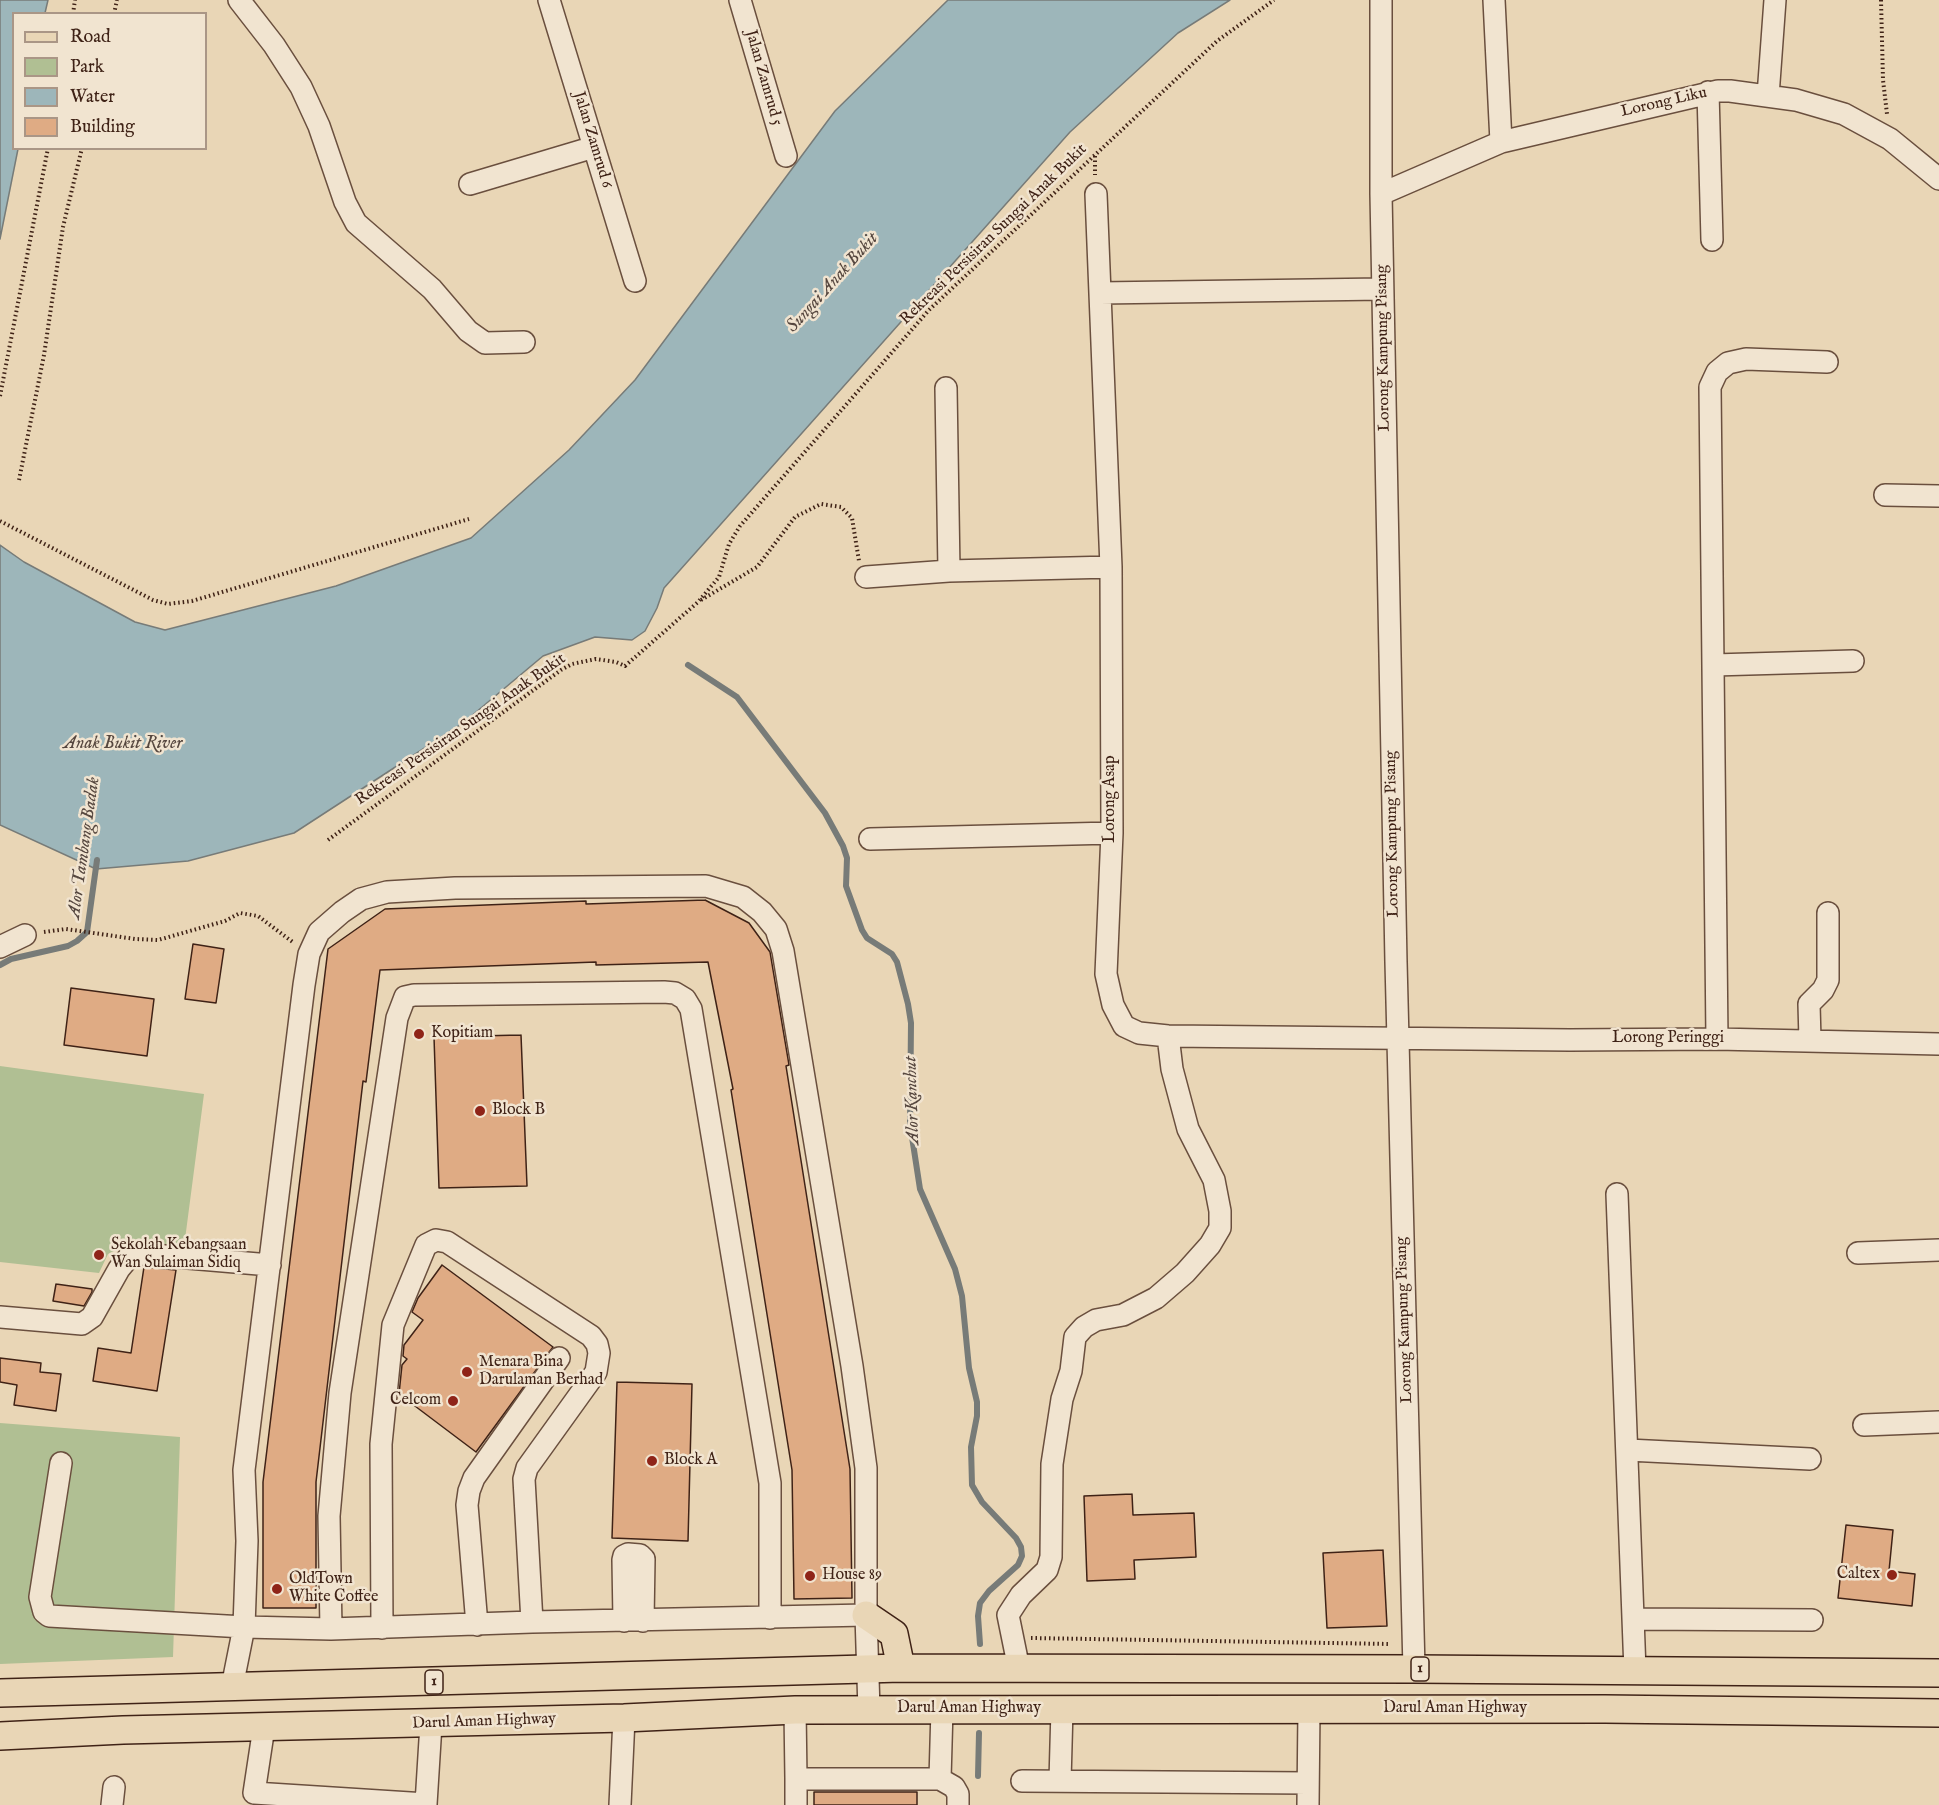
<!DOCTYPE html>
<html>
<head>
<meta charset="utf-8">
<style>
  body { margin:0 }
  #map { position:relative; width:1939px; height:1805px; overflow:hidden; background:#e9d6b6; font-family:"IM FELL English",serif }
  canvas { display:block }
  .legend { position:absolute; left:12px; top:12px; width:195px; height:138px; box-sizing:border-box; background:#f1e4d0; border:2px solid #aa9686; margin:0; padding:8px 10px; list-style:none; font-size:18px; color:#3f2216 }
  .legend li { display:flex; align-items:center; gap:12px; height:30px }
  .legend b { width:30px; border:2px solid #aa9686 }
</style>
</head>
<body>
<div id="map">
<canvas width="1939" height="1805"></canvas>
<ul class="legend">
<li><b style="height:8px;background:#e9d6b6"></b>Road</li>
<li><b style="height:16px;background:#b0bf93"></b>Park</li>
<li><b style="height:16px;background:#9db6ba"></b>Water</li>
<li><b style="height:16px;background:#dfab84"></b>Building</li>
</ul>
</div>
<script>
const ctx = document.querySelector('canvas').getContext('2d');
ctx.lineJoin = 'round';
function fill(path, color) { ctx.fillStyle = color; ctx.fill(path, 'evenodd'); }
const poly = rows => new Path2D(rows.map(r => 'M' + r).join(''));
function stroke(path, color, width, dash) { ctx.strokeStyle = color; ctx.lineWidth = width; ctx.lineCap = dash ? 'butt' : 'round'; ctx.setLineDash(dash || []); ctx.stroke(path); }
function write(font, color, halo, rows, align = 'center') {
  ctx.font = font + ' "IM FELL English",serif'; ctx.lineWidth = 5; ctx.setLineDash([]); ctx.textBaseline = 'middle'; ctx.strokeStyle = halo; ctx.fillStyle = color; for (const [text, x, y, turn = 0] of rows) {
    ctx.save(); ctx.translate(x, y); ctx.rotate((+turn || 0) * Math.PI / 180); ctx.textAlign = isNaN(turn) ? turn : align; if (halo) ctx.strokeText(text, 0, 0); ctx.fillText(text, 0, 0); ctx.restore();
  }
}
fill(poly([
  [0,1066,204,1094,184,1247,127,1245,108,1254,99,1273,0,1262],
  [0,1423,180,1437,173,1657,0,1664]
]), '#b0bf93');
const water = poly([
  [0,0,48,0,45,13,14,14,14,148,18,149,0,239,0,0],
  [948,0,1230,0,1178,33,1070,132,664,588,657,608,645,631,632,640,595,637,543,656,463,723,294,833,188,861,96,869,0,825,0,545,24,562,135,622,165,630,336,586,471,538,569,450,635,380,835,111,948,0]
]);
fill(water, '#9db6ba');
stroke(water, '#777b78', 1.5);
stroke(poly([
  [688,665,737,697,825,813,843,846,847,858,846,886,862,930,867,938,892,954,897,962,908,1004,911,1023,910,1124,920,1189,955,1269,962,1296,969,1368,977,1402,977,1416,971,1447,972,1485,982,1502,1016,1538,1021,1547,1022,1556,1018,1565,989,1591,980,1603,978,1616,980,1644],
  [0,965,11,959,68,946,77,941,87,932,97,860],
  [978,1776,979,1733]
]), '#777b78', 6);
const building = poly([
  [705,900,749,923,770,952,789,1065,786,1066,850,1469,852,1598,794,1599,792,1470,731,1090,733,1089,708,962,596,965,596,962,380,970,366,1082,363,1081,316,1482,316,1608,263,1608,263,1482,328,949,385,909,586,901,586,904,705,900],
  [193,944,224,949,216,1003,185,999,193,944],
  [71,988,154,999,147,1056,64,1045,71,988],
  [521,1035,527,1186,439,1188,434,1037,521,1035],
  [442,1265,553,1347,476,1452,399,1394,402,1365,407,1359,403,1356,404,1345,423,1320,412,1312,418,1298,442,1265],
  [144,1267,176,1270,157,1391,93,1381,98,1348,131,1353,144,1267],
  [56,1284,92,1289,92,1292,84,1306,53,1301,56,1284],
  [0,1358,41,1363,40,1372,61,1374,56,1411,14,1405,17,1385,0,1382,0,1358],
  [617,1382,692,1384,688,1541,612,1538,617,1382],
  [1132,1494,1133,1515,1194,1513,1196,1557,1134,1560,1135,1579,1087,1581,1084,1496,1132,1494],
  [1846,1525,1893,1530,1889,1571,1915,1574,1912,1606,1838,1598,1846,1525],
  [1383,1550,1387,1626,1327,1628,1323,1553,1383,1550],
  [814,1792,917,1792,917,1805,814,1805,814,1792]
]);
fill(building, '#dfab84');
stroke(building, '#3f2216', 1.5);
const minor = poly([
  [239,0,274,45,301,87,319,126,345,202,356,223,432,289,468,331,485,343,524,342],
  [549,0,635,281],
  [740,0,786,156],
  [1381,0,1381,194,1396,962,1414,1669],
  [1494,0,1501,142],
  [1708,92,1712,240],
  [1768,96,1775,0],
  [470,184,594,147],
  [1096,194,1111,567,1112,833,1106,974,1113,1005,1124,1026,1139,1033,1168,1036,1570,1040,1717,1039,1939,1044],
  [1381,194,1501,142,1718,91,1730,91,1796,100,1844,114,1890,139,1939,179],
  [1100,293,1382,289],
  [946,388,949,571],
  [1885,495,1939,496],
  [866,577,949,571,1111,567],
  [1714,665,1853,661],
  [870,839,1112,833],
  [0,947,25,935],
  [1717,1039,1710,387,1717,372,1728,363,1746,359,1827,362],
  [1810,1040,1809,1004,1823,990,1828,980,1828,913],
  [1617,1194,1635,1671],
  [1858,1253,1939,1250],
  [0,1317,82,1324,92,1317,119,1269,129,1257,141,1254,270,1265],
  [1864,1425,1939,1422],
  [1628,1450,1810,1459],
  [61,1463,40,1597,44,1612,49,1616,244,1627,331,1629,532,1622,866,1615],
  [1633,1619,1812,1620],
  [624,1621,623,1560,624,1556,628,1554,640,1555,644,1559,643,1621],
  [477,1625,467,1505,469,1491,474,1478,559,1358],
  [382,1628,381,1444,393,1325,426,1245,436,1240,447,1242,591,1336,597,1344,599,1353,596,1372,527,1468,524,1479,532,1622],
  [331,1629,329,1516,340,1393,397,1018,405,997,414,995,664,992,675,993,685,999,691,1009,770,1483,770,1618],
  [1019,1669,1008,1615,1021,1595,1047,1570,1051,1557,1052,1464,1062,1399,1071,1371,1075,1337,1084,1327,1096,1320,1123,1315,1156,1298,1185,1273,1210,1245,1220,1228,1220,1211,1214,1180,1188,1129,1172,1069,1168,1036],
  [232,1687,244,1627,247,1541,244,1470,304,985,309,954,319,932,342,912,361,899,387,892,455,888,706,886,743,897,762,912,776,929,783,951,852,1366,866,1468,866,1615,869,1710],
  [795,1710,796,1779,940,1779,942,1709],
  [264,1727,254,1793,426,1804,431,1724],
  [796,1779,796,1805],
  [940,1779,954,1787,958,1794,958,1805],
  [1022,1781,1308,1783],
  [1060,1781,1062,1709],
  [112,1805,114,1787],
  [620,1805,624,1718],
  [1308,1805,1309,1709]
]);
const major = poly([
  [866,1615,894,1634,901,1668],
  [0,1693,901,1668,1414,1669,1939,1673],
  [0,1736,123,1730,624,1718,795,1710,1605,1709,1939,1713]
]);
stroke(minor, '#6a4f3e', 24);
stroke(major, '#3f2216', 30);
stroke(poly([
  [1881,0,1883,80,1887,114],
  [73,14,75,0],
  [114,14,117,0],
  [1095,156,1095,175],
  [0,396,48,148],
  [19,480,44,355,63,227,82,148],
  [0,521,153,600,168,604,192,601,469,519],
  [701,600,757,567,795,517,821,504,841,507,852,518,859,561],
  [328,840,561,670,572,664,596,659,616,662,625,666,698,602,719,577,729,544,740,526,929,310,1217,41,1274,0],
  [44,932,66,929,135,939,158,940,225,921,240,913,258,916,294,943],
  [1031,1638,1390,1644]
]), '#3f2216', 4, [1.5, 3]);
stroke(minor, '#f1e4d0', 21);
stroke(major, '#e9d6b6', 27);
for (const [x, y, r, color] of [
  [419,1034,6,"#8f2418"],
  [480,1111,6,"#8f2418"],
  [99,1255,6,"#8f2418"],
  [467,1372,6,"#8f2418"],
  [453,1401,6,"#8f2418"],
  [652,1461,6,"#8f2418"],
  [1892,1575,6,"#8f2418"],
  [810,1576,6,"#8f2418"],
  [277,1589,6,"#8f2418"]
]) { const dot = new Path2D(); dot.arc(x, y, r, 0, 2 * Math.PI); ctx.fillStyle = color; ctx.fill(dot); stroke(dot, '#f1e4d0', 2); }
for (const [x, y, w] of [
  [1420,1669,18],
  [434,1682,18]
]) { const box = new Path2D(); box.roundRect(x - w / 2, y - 12, w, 24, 4.5); ctx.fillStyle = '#f1e4d0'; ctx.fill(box); stroke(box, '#3f2216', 1.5); }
write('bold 15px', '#3f2216', null, [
  ["1",1420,1669],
  ["1",434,1682]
]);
write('16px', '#3f2216', '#f1e4d0', [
  ["Jalan Zamrud 5",763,78,74],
  ["Lorong Liku",1664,103,-13],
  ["Jalan Zamrud 6",592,140,73],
  ["Rekreasi Persisiran Sungai Anak Bukit",994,235,-44],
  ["Lorong Kampung Pisang",1384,348,-91],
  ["Rekreasi Persisiran Sungai Anak Bukit",461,730,-35],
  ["Lorong Asap",1111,799,-90],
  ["Lorong Kampung Pisang",1393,834,-91],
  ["Lorong Peringgi",1668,1039],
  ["Lorong Kampung Pisang",1405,1320,-92],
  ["Darul Aman Highway",969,1709],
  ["Darul Aman Highway",1455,1709],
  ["Darul Aman Highway",484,1722,-2]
]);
write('16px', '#3f2216', '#f1e4d0', [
  ["Kopitiam",431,1034],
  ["Block B",492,1111],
  ["Sekolah Kebangsaan",111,1246],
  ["Wan Sulaiman Sidiq",111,1264],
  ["Menara Bina",479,1363],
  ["Darulaman Berhad",479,1381],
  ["Celcom",441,1401,"right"],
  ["Block A",664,1461],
  ["Caltex",1880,1575,"right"],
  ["House 89",822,1576],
  ["OldTown",289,1580],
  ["White Coffee",289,1598]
], 'left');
write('italic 18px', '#56473f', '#f1e4d0', [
  ["Sungai Anak Bukit",833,283,-48],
  ["Anak Bukit River",123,744],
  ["Alor Tambang Badak",85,848,-82],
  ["Alor Kanchut",913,1100,-92]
]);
</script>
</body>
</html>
